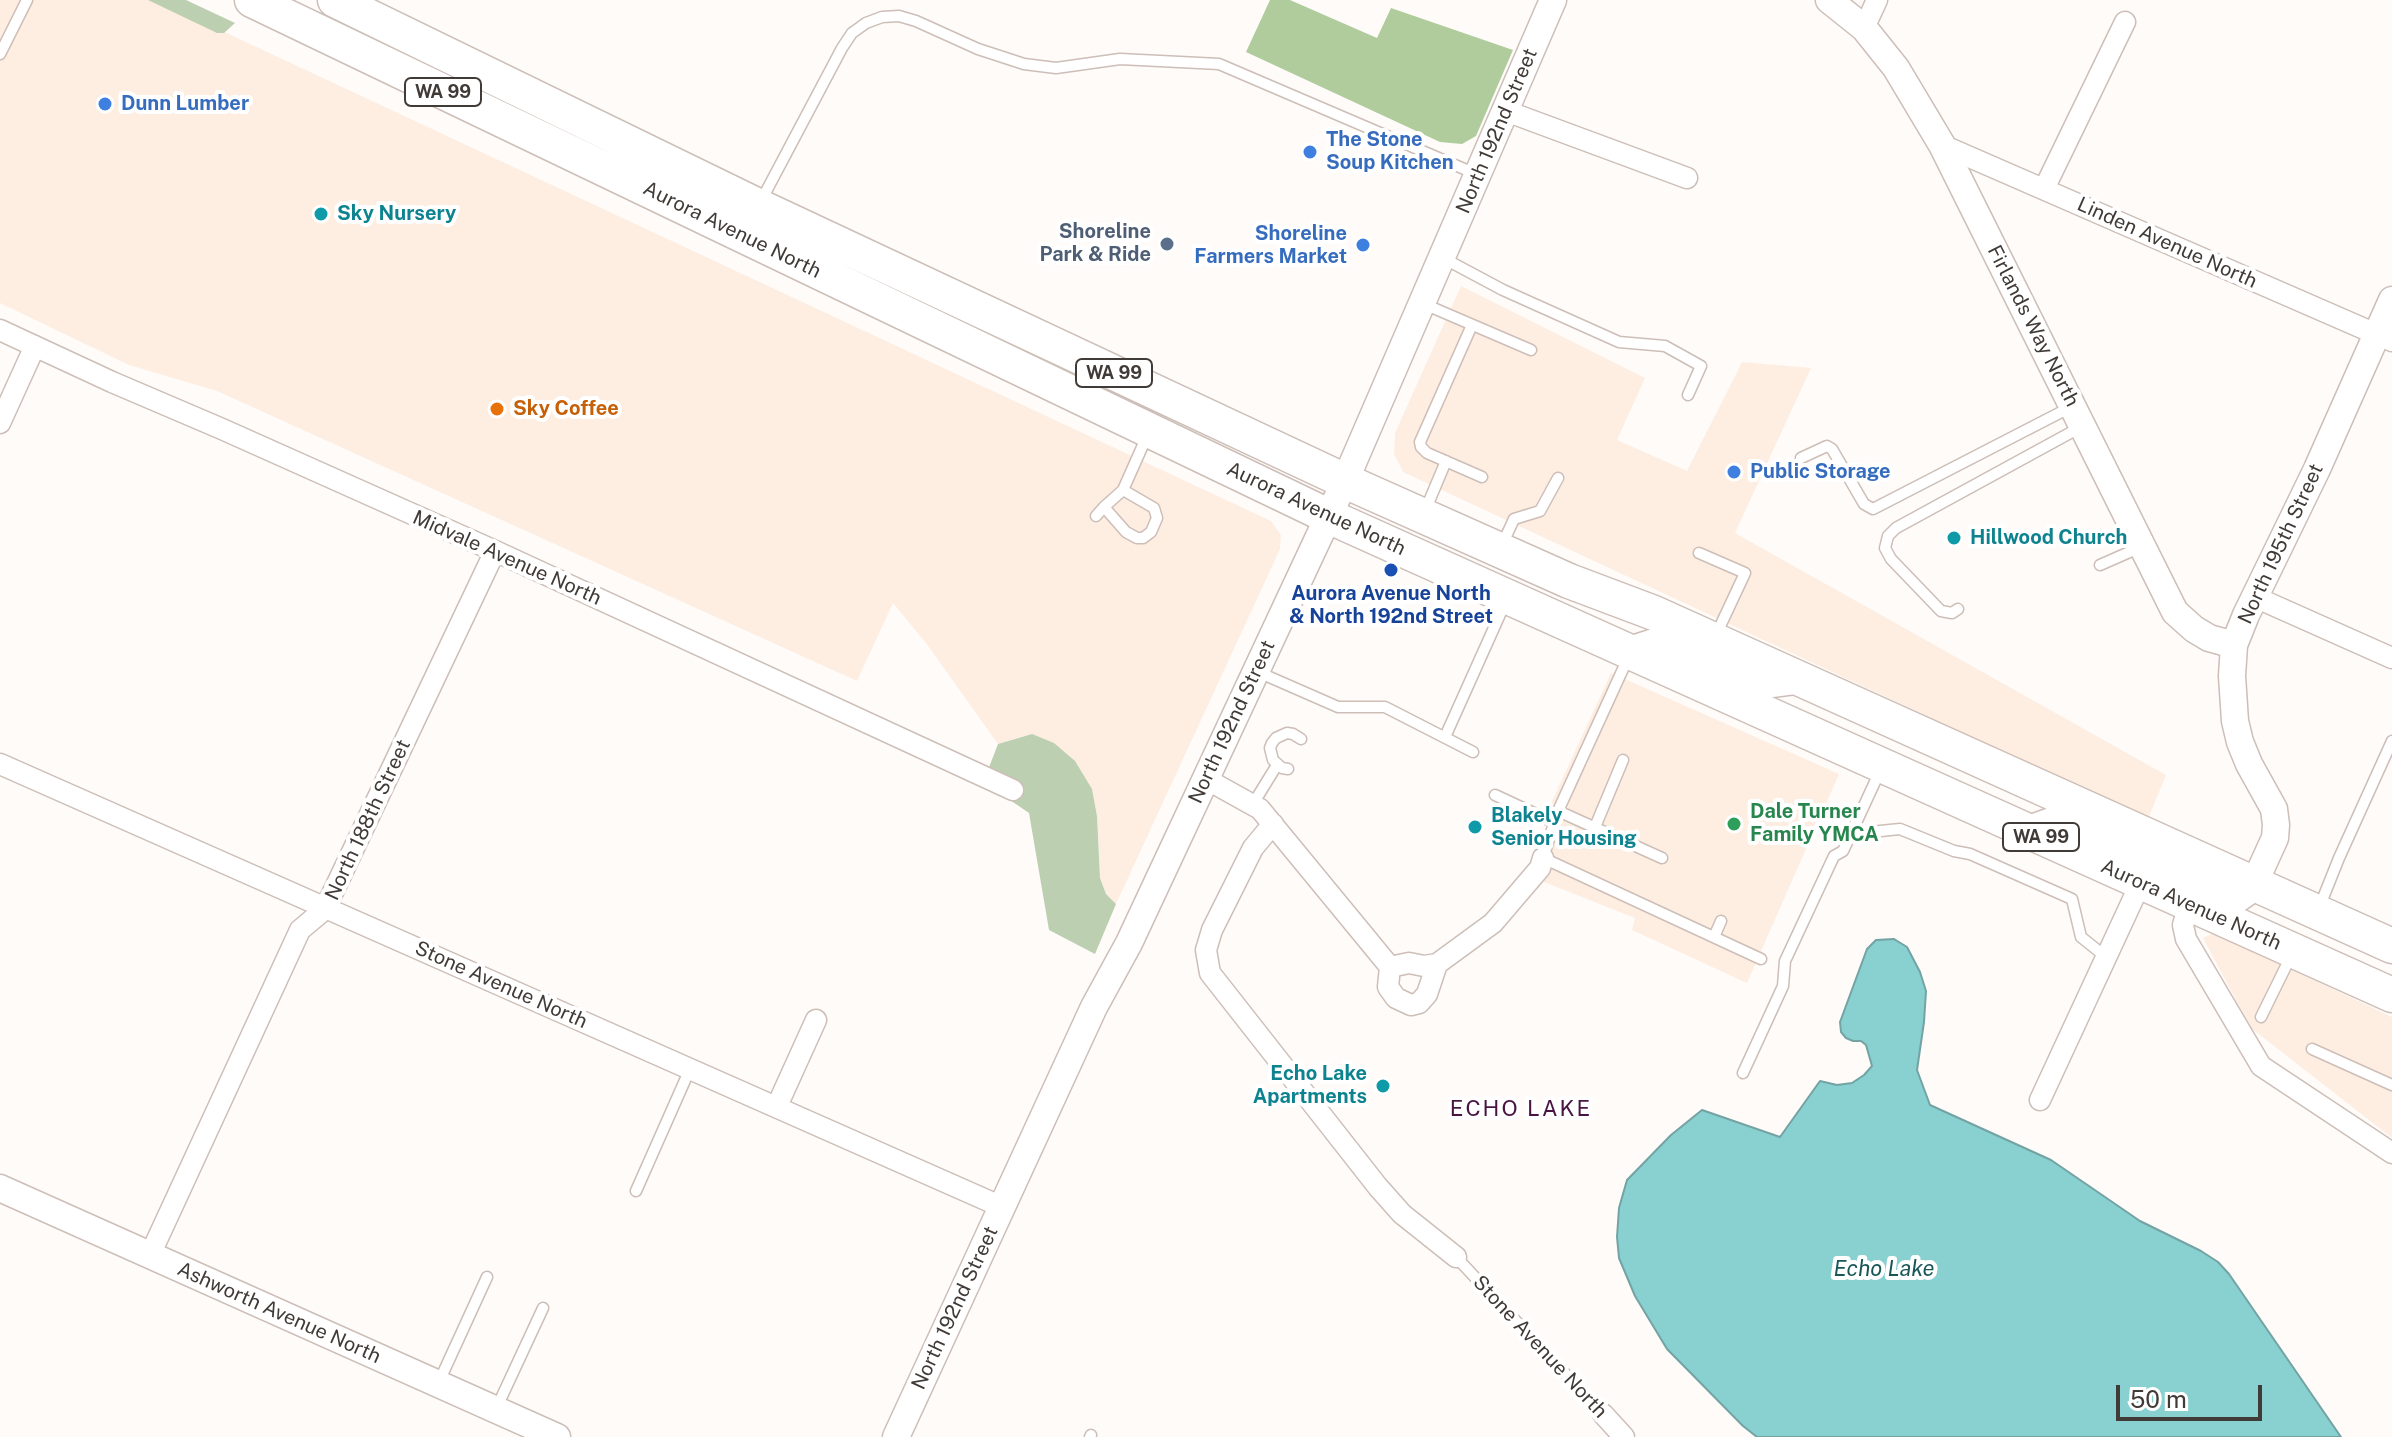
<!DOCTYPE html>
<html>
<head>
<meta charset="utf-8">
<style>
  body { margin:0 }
  #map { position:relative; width:2392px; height:1437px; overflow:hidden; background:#fefbf9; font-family:"Public Sans",sans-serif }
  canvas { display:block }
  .scale { position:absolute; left:2116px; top:1385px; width:146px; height:36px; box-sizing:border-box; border:4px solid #413b38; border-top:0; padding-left:10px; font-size:24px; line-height:28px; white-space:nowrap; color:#413b38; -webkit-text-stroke:6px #fff; paint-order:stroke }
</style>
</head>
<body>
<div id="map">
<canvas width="2392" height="1437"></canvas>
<div class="scale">50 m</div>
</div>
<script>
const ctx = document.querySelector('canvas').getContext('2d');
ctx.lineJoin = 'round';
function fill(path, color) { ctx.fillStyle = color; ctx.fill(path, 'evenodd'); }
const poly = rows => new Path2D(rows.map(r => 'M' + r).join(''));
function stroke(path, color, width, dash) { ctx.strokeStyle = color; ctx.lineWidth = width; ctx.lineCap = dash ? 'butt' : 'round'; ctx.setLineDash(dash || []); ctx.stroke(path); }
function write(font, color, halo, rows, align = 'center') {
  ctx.font = font + ' "Public Sans",sans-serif'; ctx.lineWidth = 8; ctx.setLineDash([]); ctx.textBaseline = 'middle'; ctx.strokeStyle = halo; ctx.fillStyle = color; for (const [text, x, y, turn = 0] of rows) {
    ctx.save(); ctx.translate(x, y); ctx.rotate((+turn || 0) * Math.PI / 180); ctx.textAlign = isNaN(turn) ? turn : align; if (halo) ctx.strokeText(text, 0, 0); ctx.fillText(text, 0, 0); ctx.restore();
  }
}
fill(poly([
  [0,0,156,0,1271,521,1281,535,1280,549,1116,904,1106,894,1100,878,1097,816,1092,789,1032,734,998,744,926,643,893,603,857,681,217,391,129,365,0,303],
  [1461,286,1645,378,1617,440,1687,471,1742,362,1811,368,1735,533,2166,775,2148,819,1403,472,1394,454,1395,433],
  [1611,673,1839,774,1747,983,1632,930,1635,918,1544,882,1548,810],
  [2214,933,2392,1017,2392,1138,2251,1028,2203,938]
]), '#feeee2');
fill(poly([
  [148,0,186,0,235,23,224,33,217,33],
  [1032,734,1054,743,1075,761,1092,789,1097,816,1100,878,1106,894,1116,904,1095,954,1049,930,1029,813,1007,798,988,770,998,744]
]), '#bdcfb1');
fill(poly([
  [1270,0,1290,0,1377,38,1391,8,1513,50,1476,136,1462,144,1440,142,1246,52]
]), '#b0cc9d');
const water = poly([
  [1894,939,1907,947,1920,972,1926,991,1924,1022,1917,1070,1930,1105,2051,1160,2140,1221,2201,1251,2218,1262,2229,1274,2341,1437,1757,1437,1743,1426,1667,1349,1635,1296,1619,1258,1617,1237,1619,1208,1627,1180,1671,1135,1702,1110,1780,1137,1820,1081,1837,1085,1852,1083,1864,1075,1872,1066,1866,1045,1861,1041,1853,1041,1846,1038,1841,1032,1840,1022,1867,949,1876,940,1894,939]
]);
fill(water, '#89d0d1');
stroke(water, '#73a3a3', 2);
const service = poly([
  [0,54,27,0],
  [761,201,842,48,852,33,866,23,882,17,899,16,916,21,978,49,1024,64,1056,68,1120,59,1219,64,1476,174],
  [1443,258,1503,290,1619,342,1665,346,1701,366,1688,395],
  [1424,304,1531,350],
  [1472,325,1420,442,1421,447,1427,453,1482,477],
  [1801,458,1827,446,1832,449,1864,504,1873,509,2071,407],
  [1123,490,1154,508,1157,518,1151,532,1143,538,1137,538,1126,532,1104,507,1123,490,1147,436],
  [1425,511,1446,461],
  [1096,516,1104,507],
  [1502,545,1514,519,1540,511,1558,478],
  [1699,553,1745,573,1716,635],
  [2100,565,2141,547],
  [1958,609,1952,613,1941,611,1891,559,1885,548,1888,536,1896,528,2081,427],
  [1628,658,1558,811,1543,858,1761,959],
  [1258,672,1338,707,1385,707,1473,752],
  [1445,737,1506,601],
  [1288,769,1282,768,1273,760,1270,748,1272,743,1276,738,1287,733,1293,734,1301,739],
  [1495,795,1553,822],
  [1253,804,1277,765],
  [1558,811,1662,858],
  [1595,827,1623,760],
  [1851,834,1900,829,1954,851,1970,854,2072,899,2081,937,2106,957],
  [2319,908,2339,858,2392,741],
  [1714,937,1721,921],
  [2261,1017,2291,956],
  [2312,1049,2392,1085],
  [1743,1073,1783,986,1785,961,1834,856,1843,851,1880,771],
  [636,1191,690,1069],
  [1456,1257,1603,1414],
  [438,1384,487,1277],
  [497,1407,543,1308],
  [1090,1437,1091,1435]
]);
const minor = poly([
  [1864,28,1877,0],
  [1506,111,1687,178],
  [1942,145,2392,341],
  [2044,189,2125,22],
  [0,330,112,382,222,429,495,551,1013,790],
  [0,423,35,346],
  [2255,597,2392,658],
  [0,764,1002,1207],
  [1206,779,1260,809,1390,967,1388,987,1396,998,1411,1005,1419,1003,1427,994,1437,964],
  [1273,824,1253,848,1212,930,1206,950,1210,973,1378,1187,1402,1214,1456,1257],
  [2189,904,2183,925,2186,939,2261,1066,2392,1153],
  [1390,967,1409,963,1424,966,1437,964,1493,923,1540,868,1543,858],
  [2040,1100,2141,882],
  [777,1106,816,1020],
  [150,1255,300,930,325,909,495,551],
  [1603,1414,1624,1437]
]);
const tertiary = poly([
  [1829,0,1864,28,1896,68,1942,145,2175,612,2194,629,2209,638,2234,645],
  [2254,884,2275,838,2276,825,2274,809,2249,764,2240,742,2235,721,2232,676,2234,645,2246,615,2317,469,2392,300],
  [0,1188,557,1437],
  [896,1437,1094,1007,1129,943,1345,481,1553,0]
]);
const primary = poly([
  [1630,653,1667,641,1758,683,1796,678],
  [2029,832,2057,822,2228,896,2237,896,2254,884]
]);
const trunk = poly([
  [252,0,1328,516,2392,995],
  [335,0,758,206,1345,481,1569,581,1654,613,2392,946]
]);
stroke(service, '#cdbeb7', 13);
stroke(minor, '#cdbeb7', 23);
stroke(tertiary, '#cdbeb7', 29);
stroke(primary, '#cdbeb7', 35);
stroke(trunk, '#cdbeb7', 37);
stroke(service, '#fff', 10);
stroke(minor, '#fff', 20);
stroke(tertiary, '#fff', 26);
stroke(primary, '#fff', 32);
stroke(trunk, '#fff', 34);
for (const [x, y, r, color] of [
  [105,104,8,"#3f7fe0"],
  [1310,152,8,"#3f7fe0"],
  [321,214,8,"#0f9aa8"],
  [1167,244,8,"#5c6f8a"],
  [1363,245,8,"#3f7fe0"],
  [497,409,8,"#e8710a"],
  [1734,472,8,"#3f7fe0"],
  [1954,538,8,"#0f9aa8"],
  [1391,570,8,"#1a4fb4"],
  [1734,824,8,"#2e9e5b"],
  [1475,827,8,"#0f9aa8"],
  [1383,1086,8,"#0f9aa8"]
]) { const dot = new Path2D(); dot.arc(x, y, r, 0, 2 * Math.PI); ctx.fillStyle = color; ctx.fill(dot); stroke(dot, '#fff', 3); }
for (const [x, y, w] of [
  [443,92,76],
  [1114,373,76],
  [2041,837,76]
]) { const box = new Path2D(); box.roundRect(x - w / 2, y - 14, w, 28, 6); ctx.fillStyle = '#fff'; ctx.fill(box); stroke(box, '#413b38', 2); }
write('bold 18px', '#413b38', null, [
  ["WA 99",443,92],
  ["WA 99",1114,373],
  ["WA 99",2041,837]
]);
write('bold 20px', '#366cbe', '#fff', [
  ["Dunn Lumber",121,104],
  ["The Stone",1326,140],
  ["Soup Kitchen",1326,163],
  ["Shoreline",1347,234,"right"],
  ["Farmers Market",1347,257,"right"],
  ["Public Storage",1750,472]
], 'left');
write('20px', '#413b38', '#fff', [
  ["North 192nd Street",1497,131,-67],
  ["Aurora Avenue North",732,230,26],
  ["Linden Avenue North",2167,243,24],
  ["Firlands Way North",2033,326,63],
  ["Aurora Avenue North",1316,509,25],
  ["North 195th Street",2281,544,-65],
  ["Midvale Avenue North",507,558,24],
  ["North 192nd Street",1232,722,-65],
  ["North 188th Street",368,820,-65],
  ["Aurora Avenue North",2191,905,24],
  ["Stone Avenue North",501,985,24],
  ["North 192nd Street",955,1308,-65],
  ["Ashworth Avenue North",279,1313,24],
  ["Stone Avenue North",1540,1347,47]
]);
write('bold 20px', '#0d838f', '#fff', [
  ["Sky Nursery",337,214],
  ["Hillwood Church",1970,538],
  ["Blakely",1491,816],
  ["Senior Housing",1491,839],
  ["Echo Lake",1367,1074,"right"],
  ["Apartments",1367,1097,"right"]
], 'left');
write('bold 20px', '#4e5e75', '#fff', [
  ["Shoreline",1151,232],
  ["Park & Ride",1151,255]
], 'right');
write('bold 20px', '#c56008', '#fff', [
  ["Sky Coffee",513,409]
], 'left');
write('bold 20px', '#164399', '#fff', [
  ["Aurora Avenue North",1391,594],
  ["& North 192nd Street",1391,617]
]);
write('bold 20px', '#27864d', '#fff', [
  ["Dale Turner",1750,812],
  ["Family YMCA",1750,835]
], 'left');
ctx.letterSpacing = '2px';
write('22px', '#491442', '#fff', [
  ["ECHO LAKE",1521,1109]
]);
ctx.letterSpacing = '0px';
write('italic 22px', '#185657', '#fff', [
  ["Echo Lake",1884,1269]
]);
</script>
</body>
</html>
